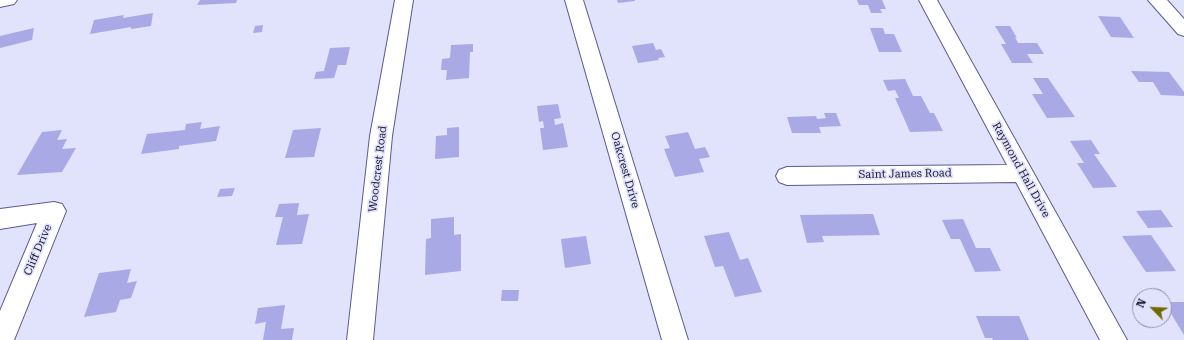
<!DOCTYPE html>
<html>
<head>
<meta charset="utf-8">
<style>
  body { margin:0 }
  #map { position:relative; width:1184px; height:340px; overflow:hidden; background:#e1e2fc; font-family:"Roboto Serif",serif }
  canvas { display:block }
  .north { position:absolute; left:1132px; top:288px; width:40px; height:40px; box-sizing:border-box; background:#e1e2fc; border:1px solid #9192aa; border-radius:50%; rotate:294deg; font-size:11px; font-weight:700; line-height:16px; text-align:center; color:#1a1930 }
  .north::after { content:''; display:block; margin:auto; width:14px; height:18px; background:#706800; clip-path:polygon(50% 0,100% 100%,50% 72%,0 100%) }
</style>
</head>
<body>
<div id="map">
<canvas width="1184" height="340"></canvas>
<div class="north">N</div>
</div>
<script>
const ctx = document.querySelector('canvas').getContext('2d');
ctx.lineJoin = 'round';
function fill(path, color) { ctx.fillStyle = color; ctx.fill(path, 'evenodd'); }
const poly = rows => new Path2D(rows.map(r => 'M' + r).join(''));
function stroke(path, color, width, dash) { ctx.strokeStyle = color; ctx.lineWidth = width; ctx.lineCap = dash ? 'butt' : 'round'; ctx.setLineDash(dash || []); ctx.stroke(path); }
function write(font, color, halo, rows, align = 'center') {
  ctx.font = font + ' "Roboto Serif",serif'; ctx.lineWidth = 3.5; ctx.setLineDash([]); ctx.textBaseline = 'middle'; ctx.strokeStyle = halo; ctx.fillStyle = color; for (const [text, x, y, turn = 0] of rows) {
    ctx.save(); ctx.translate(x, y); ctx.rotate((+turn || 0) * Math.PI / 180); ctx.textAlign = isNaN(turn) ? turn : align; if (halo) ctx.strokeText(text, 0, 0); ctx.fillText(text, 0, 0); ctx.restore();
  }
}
fill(poly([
  [200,0,237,0,236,3,197,5],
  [617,0,635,0,635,1,618,3],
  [857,0,882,0,886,9,880,9,882,13,871,13,868,5,859,5],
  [153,13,151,26,131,29,131,27,90,34,94,20,124,15,123,18],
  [1098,16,1120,17,1134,38,1111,37],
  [263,25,262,32,253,33,255,26],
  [995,26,1010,26,1017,38,1015,37,1018,43,1037,43,1044,54,1027,54,1033,63,1012,63,1001,44,1006,44],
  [34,28,32,40,0,48,0,36],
  [870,28,883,28,885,34,894,34,902,52,879,52],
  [653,43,656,50,661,49,665,57,658,58,659,60,638,63,632,46],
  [473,44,473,52,470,52,469,78,446,80,447,70,441,70,442,59,450,58,451,45],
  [350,47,346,65,338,65,334,78,314,79,316,72,324,71,330,48],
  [1131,71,1169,72,1184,92,1184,96,1161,95,1153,82,1139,82],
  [1033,78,1048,78,1075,117,1047,118,1032,94,1043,94],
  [905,79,913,96,921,96,930,113,934,113,943,131,910,132,895,98,899,98,895,90,888,91,883,80],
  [558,104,561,118,554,119,555,125,563,123,568,147,543,150,540,128,544,128,543,121,539,122,537,106],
  [824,113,836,113,841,126,819,127,821,133,792,133,787,117,816,116,817,119,826,118],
  [202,122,200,129,220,126,216,141,179,146,179,149,141,154,147,134,185,130,186,124],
  [459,127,459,157,435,159,436,136,447,135,447,128],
  [321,128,314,157,285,158,293,130],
  [62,130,57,140,67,139,62,149,76,148,62,172,17,175,42,132],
  [688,132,695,149,705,147,710,157,699,159,704,172,675,177,664,149,670,148,665,136],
  [1091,140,1100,154,1094,154,1117,187,1093,188,1077,163,1084,163,1070,141],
  [235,188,232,196,217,197,220,189],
  [299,203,297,215,309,214,302,244,276,245,283,217,275,217,279,204],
  [1161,210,1173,227,1148,228,1136,211],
  [873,214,880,235,822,236,824,242,807,243,800,215],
  [454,217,454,235,461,234,461,271,425,275,426,239,431,238,431,219],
  [963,219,976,248,990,248,1001,271,975,272,960,239,951,239,942,220],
  [729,232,740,260,748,258,762,292,735,297,723,266,715,267,704,236],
  [1151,235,1176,271,1146,272,1122,236],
  [586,236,591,264,565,268,561,239],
  [131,269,127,283,137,281,131,298,120,300,116,312,84,317,99,273],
  [502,290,519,290,518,301,501,301],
  [1164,302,1184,302,1184,335],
  [285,305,281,329,294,328,292,340,263,340,266,322,255,324,258,308],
  [976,316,1019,316,1029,340,993,340,992,338,985,338]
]), '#a9a9e6');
const street = poly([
  [395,0,413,0,392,136,373,340,347,340,370,136,395,0],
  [565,0,583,0,688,340,662,340,565,0],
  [919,0,937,0,1127,340,1100,340,1016,182,787,185,779,182,776,176,779,170,787,167,1007,165,919,0],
  [1148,0,1167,0,1184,19,1184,36,1178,34,1148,0],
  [54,202,62,204,66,211,14,340,0,340,0,311,37,223,0,229,0,209,54,202]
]);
const secondary = poly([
  [0,0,17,0,14,4,0,7,0,0]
]);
stroke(street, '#5c5a91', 2);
stroke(secondary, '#5c5a91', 2);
fill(street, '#fff');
fill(secondary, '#fff');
write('11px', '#1a1930', '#e1e2fc', [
  ["Woodcrest Road",378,169,-83],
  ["Oakcrest Drive",625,170,74],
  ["Raymond Hall Drive",1021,170,61],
  ["Saint James Road",905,174,-1],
  ["Cliff Drive",38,250,-67]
]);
</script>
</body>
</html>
